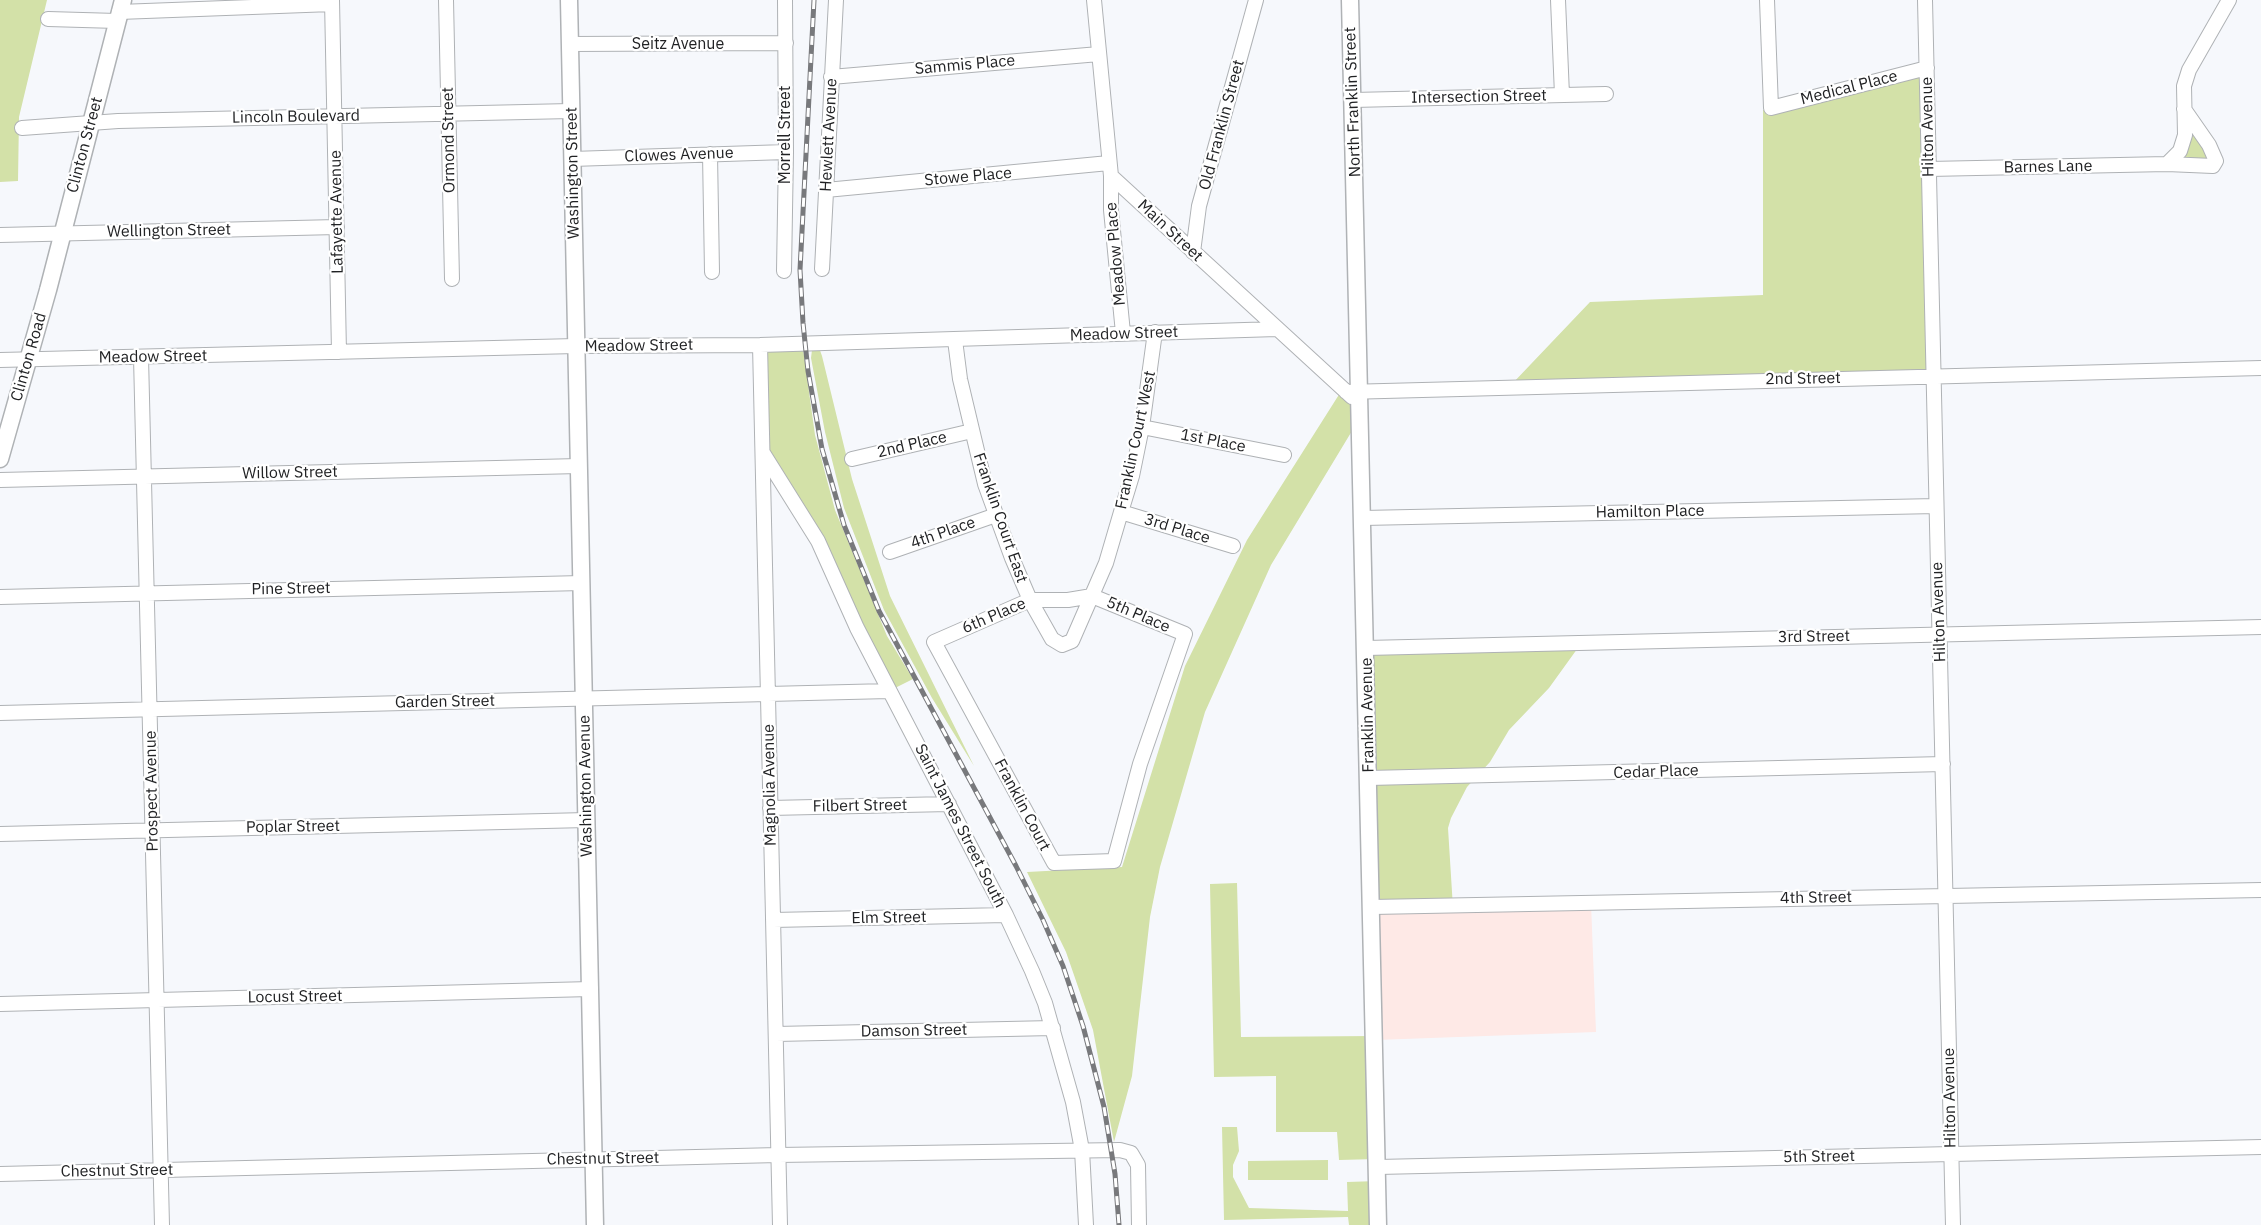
<!DOCTYPE html>
<html>
<head>
<meta charset="utf-8">
<style>
  body { margin:0 }
  canvas { display:block; background:#f6f8fc }
</style>
</head>
<body>
<canvas width="2261" height="1225"></canvas>
<script>
const ctx = document.querySelector('canvas').getContext('2d');
ctx.lineJoin = 'round';
function fill(path, color) { ctx.fillStyle = color; ctx.fill(path, 'evenodd'); }
const poly = rows => new Path2D(rows.map(r => 'M' + r).join(''));
function stroke(path, color, width, dash) { ctx.strokeStyle = color; ctx.lineWidth = width; ctx.lineCap = dash ? 'butt' : 'round'; ctx.setLineDash(dash || []); ctx.stroke(path); }
function write(font, color, halo, rows, align = 'center') {
  ctx.font = font + ' "IBM Plex Sans",sans-serif'; ctx.lineWidth = 4.5; ctx.setLineDash([]); ctx.textBaseline = 'middle'; ctx.strokeStyle = halo; ctx.fillStyle = color; for (const [text, x, y, turn = 0] of rows) {
    ctx.save(); ctx.translate(x, y); ctx.rotate((+turn || 0) * Math.PI / 180); ctx.textAlign = isNaN(turn) ? turn : align; if (halo) ctx.strokeText(text, 0, 0); ctx.fillText(text, 0, 0); ctx.restore();
  }
}
fill(poly([
  [1591,903,1596,1032,1376,1040,1370,910]
]), '#fee9e6');
fill(poly([
  [0,0,47,0,19,117,18,181,0,182],
  [1927,68,1931,376,1511,385,1590,302,1763,295,1763,110],
  [2184,109,2216,161,2167,164,2180,151],
  [802,342,815,435,835,510,887,636,913,679,889,691,818,541,767,460,760,344],
  [813,342,817,342,822,356,852,479,890,596,974,766,932,698,884,610,844,508,825,432,811,358],
  [1357,391,1358,421,1271,565,1205,712,1160,867,1150,917,1132,1076,1114,1142,1093,1030,1066,952,1027,872,1122,867,1185,666,1247,540,1340,393],
  [1580,645,1549,688,1509,730,1490,762,1467,787,1451,818,1448,828,1453,908,1370,910,1364,649],
  [1237,883,1241,1037,1375,1036,1377,1159,1339,1160,1337,1132,1276,1132,1276,1076,1214,1077,1210,884],
  [1222,1127,1237,1127,1239,1151,1233,1165,1233,1177,1249,1208,1348,1211,1347,1182,1378,1181,1379,1225,1349,1225,1348,1217,1224,1220],
  [1328,1160,1328,1180,1248,1180,1248,1161]
]), '#d3e1a8');
const minor = poly([
  [332,0,339,352],
  [446,0,452,279],
  [1094,0,1111,176,1352,397],
  [1558,0,1562,95],
  [1767,0,1771,108,1927,68],
  [1925,0,1953,1225],
  [119,12,332,4],
  [48,19,117,21],
  [570,44,786,43],
  [831,77,1099,54],
  [1353,100,1606,94],
  [22,128,118,121,571,111],
  [710,154,712,272],
  [572,159,786,152],
  [2167,164,2213,166,2216,161,2209,145,2184,109],
  [1929,169,2167,164,2180,151,2185,135,2184,86,2189,70,2229,0],
  [1111,176,1111,210,1123,333],
  [826,190,1109,163],
  [0,235,337,227],
  [1193,252,1199,206,1256,0],
  [822,269,836,0],
  [784,271,786,152,785,0],
  [955,340,960,379,985,484,1012,558,1030,600,1052,639,1062,645,1072,641,1106,563,1121,512,1132,476,1142,427,1155,332],
  [760,345,780,1225],
  [141,357,162,1225],
  [0,360,576,346,760,345,1277,329],
  [1346,392,2261,368],
  [1142,427,1284,455],
  [763,453,818,541,857,628,1006,915,1032,971,1045,1003,1073,1102,1082,1150,1086,1225],
  [852,459,972,431],
  [0,480,579,466],
  [1121,512,1233,546],
  [1363,518,1936,506],
  [890,552,996,515],
  [1092,596,1185,634,1140,764,1114,861,1054,863,934,642,1030,600,1068,600,1092,596],
  [0,597,582,583],
  [1366,648,2261,627],
  [0,713,889,691],
  [1369,778,1943,764],
  [770,808,949,804],
  [0,834,587,820],
  [1372,907,2261,890],
  [773,920,1006,915],
  [0,1004,591,989],
  [776,1034,1053,1028],
  [1378,1167,2261,1147],
  [0,1174,778,1155,1120,1150,1131,1153,1138,1165,1139,1225]
]);
const major = poly([
  [569,0,595,1225],
  [1350,0,1378,1225],
  [0,459,48,290,123,0]
]);
stroke(minor, '#afb2b5', 16);
stroke(major, '#afb2b5', 19);
stroke(minor, '#fff', 14);
stroke(major, '#fff', 16);
const rail = poly([
  [814,0,800,270,803,323,808,371,822,449,844,525,879,611,1016,866,1043,920,1063,966,1083,1026,1104,1107,1115,1174,1119,1225]
]);
stroke(rail, '#78797c', 5);
stroke(rail, '#fff', 3, [9]);
write('16px', '#212224', '#fff', [
  ["Seitz Avenue",678,44],
  ["Sammis Place",965,65,-5],
  ["Medical Place",1849,88,-14],
  ["Intersection Street",1479,97,-1],
  ["North Franklin Street",1353,102,-92],
  ["Lincoln Boulevard",296,117,-1],
  ["Old Franklin Street",1222,125,-75],
  ["Hilton Avenue",1928,127,-91],
  ["Morrell Street",785,135,-90],
  ["Hewlett Avenue",829,135,-87],
  ["Ormond Street",449,140,-91],
  ["Clinton Street",85,145,-75],
  ["Clowes Avenue",679,155,-2],
  ["Barnes Lane",2048,167,-1],
  ["Washington Street",573,173,-91],
  ["Stowe Place",968,177,-5],
  ["Lafayette Avenue",337,212,-91],
  ["Wellington Street",169,231,-1],
  ["Main Street",1170,231,43],
  ["Meadow Place",1116,254,-95],
  ["Meadow Street",1124,334,-2],
  ["Meadow Street",639,346,-1],
  ["Clinton Road",29,357,-74],
  ["Meadow Street",153,357,-1],
  ["2nd Street",1803,379,-1],
  ["Franklin Court West",1136,440,-78],
  ["1st Place",1213,441,11],
  ["2nd Place",912,445,-13],
  ["Willow Street",290,473,-1],
  ["Hamilton Place",1650,512,-1],
  ["Franklin Court East",1000,518,71],
  ["3rd Place",1177,529,17],
  ["4th Place",943,533,-19],
  ["Pine Street",291,589,-1],
  ["Hilton Avenue",1939,612,-92],
  ["5th Place",1138,615,23],
  ["6th Place",994,616,-23],
  ["3rd Street",1814,637,-1],
  ["Garden Street",445,702,-1],
  ["Franklin Avenue",1368,715,-91],
  ["Cedar Place",1656,772,-2],
  ["Magnolia Avenue",770,785,-91],
  ["Washington Avenue",586,786,-91],
  ["Prospect Avenue",152,791,-91],
  ["Franklin Court",1022,805,62],
  ["Filbert Street",860,806,-1],
  ["Saint James Street South",960,826,63],
  ["Poplar Street",293,827,-1],
  ["4th Street",1816,898,-1],
  ["Elm Street",889,918,-1],
  ["Locust Street",295,997,-1],
  ["Damson Street",914,1031,-1],
  ["Hilton Avenue",1950,1098,-91],
  ["5th Street",1819,1157,-1],
  ["Chestnut Street",603,1159,-1],
  ["Chestnut Street",117,1171,-1]
]);
</script>
</body>
</html>
